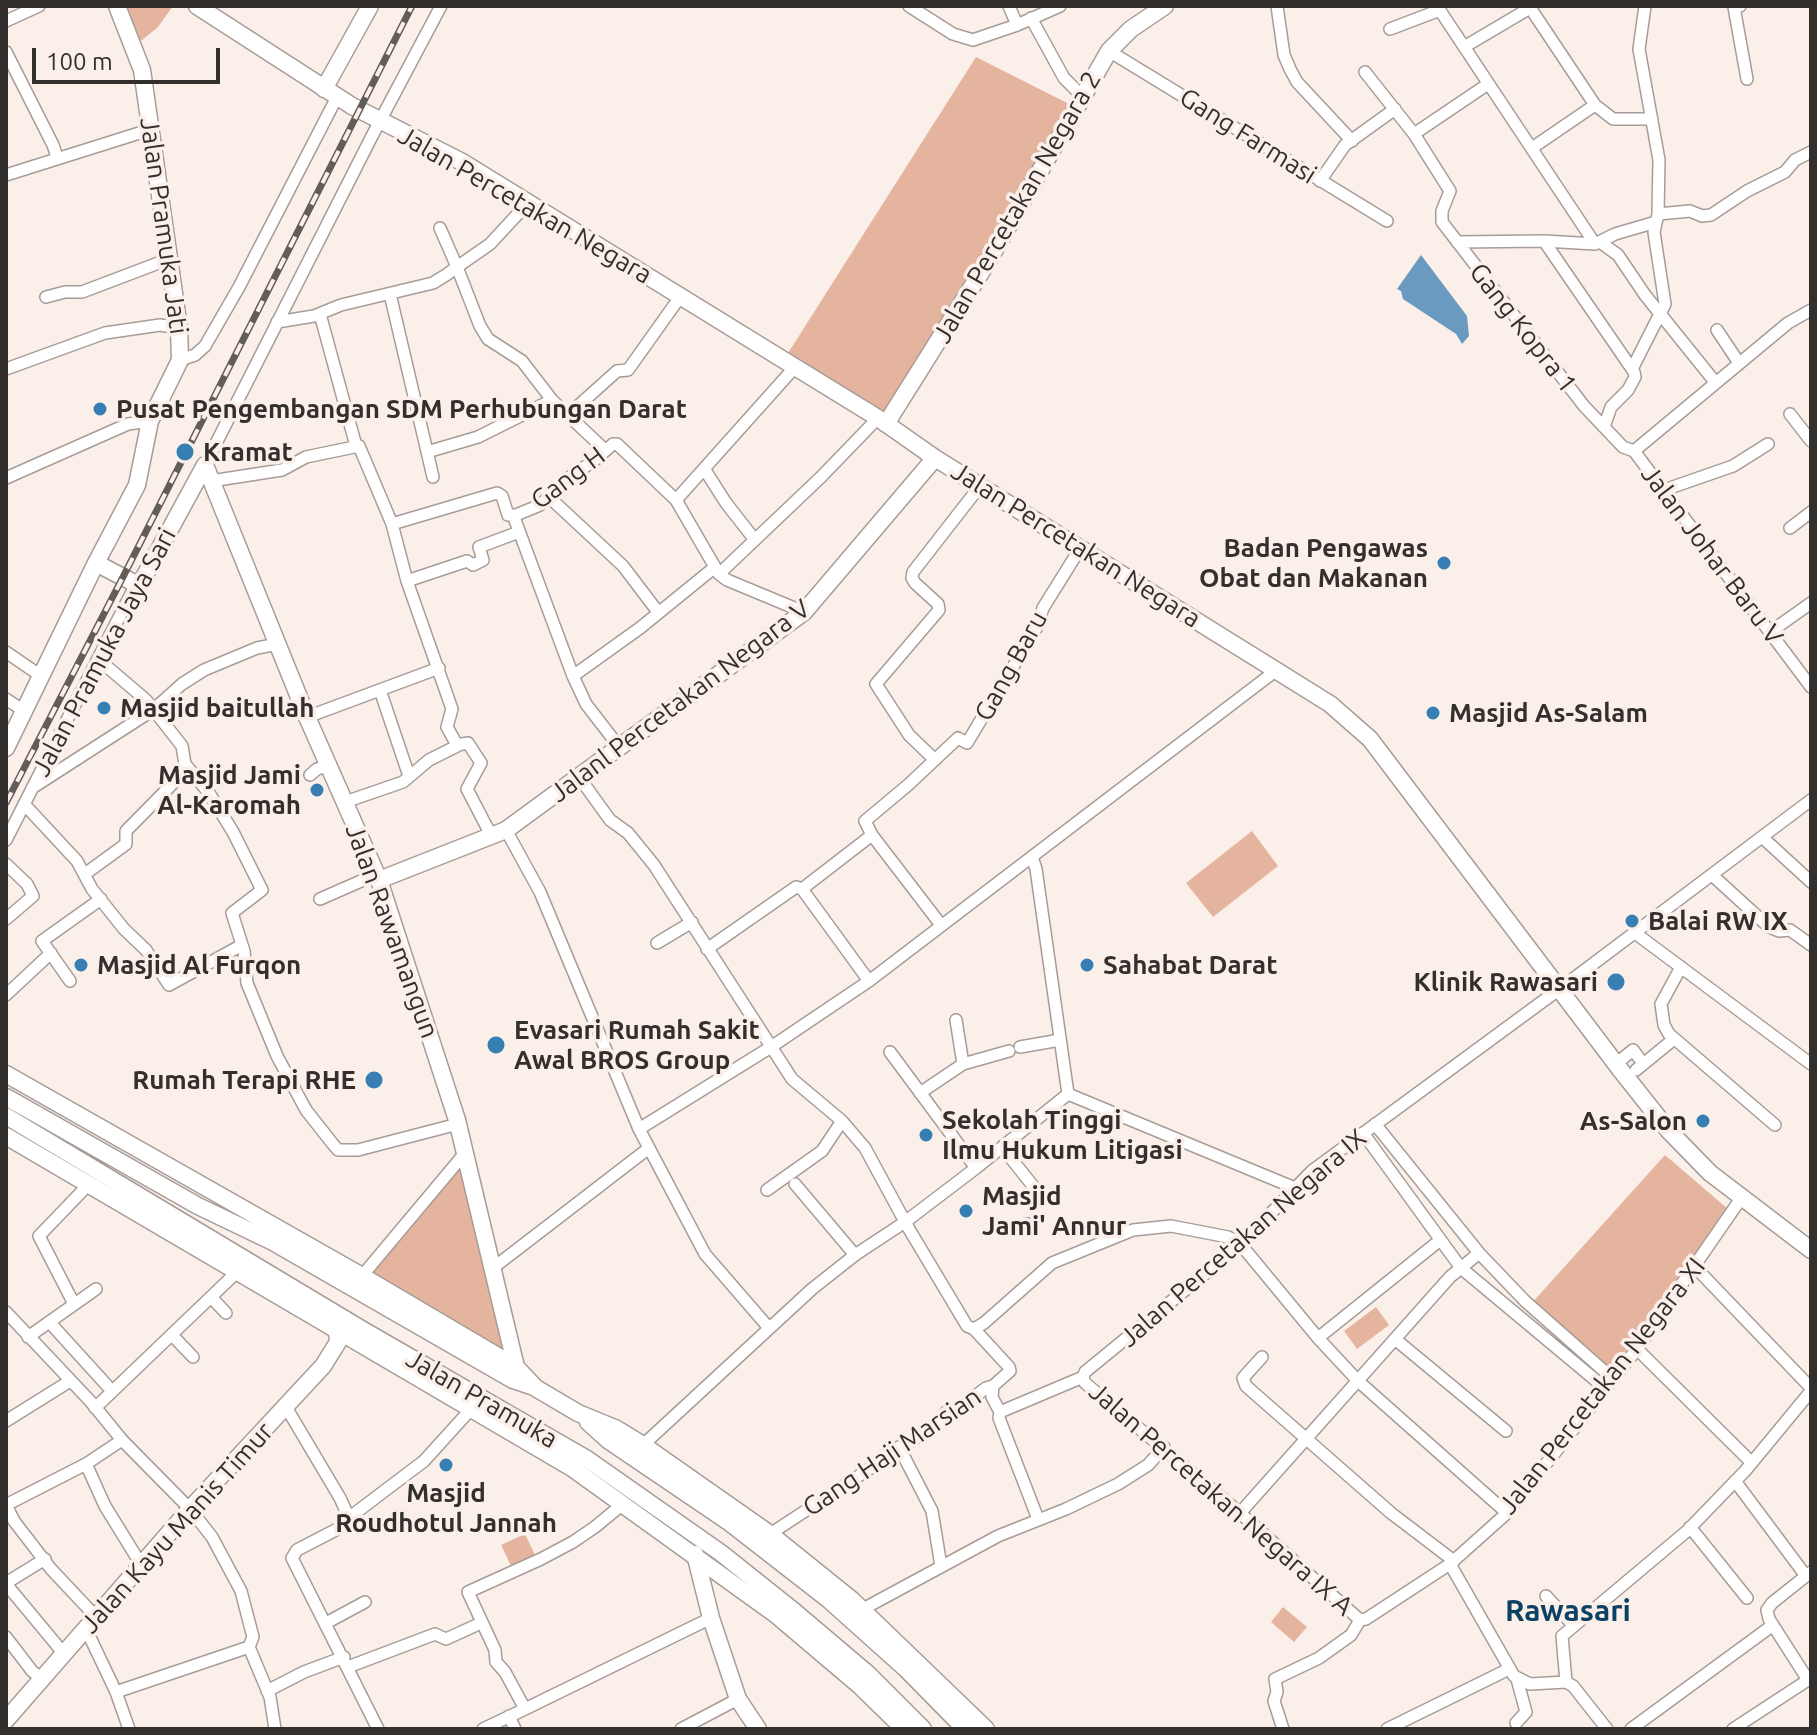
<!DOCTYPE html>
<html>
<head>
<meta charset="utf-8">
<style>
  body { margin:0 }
  #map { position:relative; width:1817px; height:1735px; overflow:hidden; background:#fbefea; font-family:Ubuntu,sans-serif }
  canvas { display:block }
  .frame { position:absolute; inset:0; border:8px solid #332f2d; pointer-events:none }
  .scale { position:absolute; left:32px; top:48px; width:188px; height:36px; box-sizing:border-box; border:4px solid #332f2d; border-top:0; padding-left:10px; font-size:24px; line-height:28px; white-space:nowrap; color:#332f2d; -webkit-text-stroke:6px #fbefea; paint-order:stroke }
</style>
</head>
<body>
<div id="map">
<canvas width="1817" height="1735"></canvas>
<div class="frame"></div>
<div class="scale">100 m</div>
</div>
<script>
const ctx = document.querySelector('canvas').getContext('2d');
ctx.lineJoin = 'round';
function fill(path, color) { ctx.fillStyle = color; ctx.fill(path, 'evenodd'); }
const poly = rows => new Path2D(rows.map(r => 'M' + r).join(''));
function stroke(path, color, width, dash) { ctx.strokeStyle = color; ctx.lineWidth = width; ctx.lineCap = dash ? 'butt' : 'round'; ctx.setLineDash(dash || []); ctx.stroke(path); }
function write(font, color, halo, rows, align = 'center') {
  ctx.font = font + ' Ubuntu,sans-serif'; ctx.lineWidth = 7; ctx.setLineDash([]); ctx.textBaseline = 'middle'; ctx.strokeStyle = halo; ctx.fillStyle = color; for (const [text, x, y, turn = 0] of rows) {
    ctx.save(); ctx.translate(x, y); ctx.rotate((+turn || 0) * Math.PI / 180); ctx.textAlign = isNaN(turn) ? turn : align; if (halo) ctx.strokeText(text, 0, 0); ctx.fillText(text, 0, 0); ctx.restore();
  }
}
fill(poly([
  [123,6,173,6,158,27,141,41],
  [976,57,1077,108,886,424,783,361],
  [1252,831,1278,866,1213,917,1186,883],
  [465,1153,516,1367,362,1276],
  [1665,1155,1728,1209,1610,1374,1531,1304],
  [1376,1307,1389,1325,1357,1349,1344,1331],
  [525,1534,537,1559,513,1570,501,1545],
  [1283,1607,1307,1627,1294,1642,1271,1622]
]), '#e5b49f');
fill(poly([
  [1421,255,1467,316,1469,336,1462,344,1456,334,1403,299,1401,291,1397,289],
  [1027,1217,1034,1217,1037,1223,1014,1233,1003,1234,1001,1223]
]), '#6a9ac0');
const street = poly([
  [909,6,953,34,973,40,1017,25],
  [1009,6,1017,25,1060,6],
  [1277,6,1284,55,1290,69,1297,82,1352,141],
  [1437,6,1595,244],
  [1529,6,1595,105,1532,148],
  [1740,6,1734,7,1747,79],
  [1031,18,1064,78,1083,97],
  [6,21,39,6],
  [1390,29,1440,10],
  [1464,47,1530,8],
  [1109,51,1387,221],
  [6,52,53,145,57,157],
  [1365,72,1414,134,1450,191,1442,211,1442,222,1584,406,1623,447,1634,451],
  [1595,105,1613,119,1652,119],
  [1414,134,1488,84],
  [6,175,152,129],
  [1320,181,1345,145,1395,109],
  [528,203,490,244,457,267,480,326,488,339,522,361,552,400],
  [1658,214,1690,211,1702,216,1711,215,1747,191,1785,172,1795,160,1811,152],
  [1457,242,1544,241],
  [1600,242,1618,255,1645,295,1715,382],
  [390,294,433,477],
  [46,297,65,292,82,292,169,259],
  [320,314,356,446],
  [277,322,314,316,341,305,433,283,446,275,457,267,440,228],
  [1717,330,1739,363],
  [180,360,195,355,205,346,239,287,337,97],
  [6,369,105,333,160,325,179,328],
  [1632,369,1665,304,1654,232,1658,214,1659,160,1639,49,1645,6],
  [569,414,617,371,628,370,680,297],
  [1790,414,1811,441],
  [1604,427,1611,407,1628,390,1635,377,1634,372,1544,241,1595,244,1615,234,1656,222],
  [1634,451,1811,687],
  [1634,451,1788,323,1811,310],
  [427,452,478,437,552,400,605,450],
  [205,465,372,136,441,6],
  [705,470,726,503,755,540],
  [6,478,128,424,150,421],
  [211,481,282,470,306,457,359,446,392,524,407,581,452,709,447,727,457,745,468,743,481,763,467,789,492,837],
  [1664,490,1733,466,1768,444],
  [549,497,623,566,658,612],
  [676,500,795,367],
  [392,524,497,493,502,496,508,515,516,515],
  [1790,528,1811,512],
  [719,574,821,477,878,418],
  [407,581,467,561,473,565,483,560,479,547,519,532],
  [1770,632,1811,603],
  [6,652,41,676],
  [98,659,146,700,182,746,185,764,209,793,233,832,262,890,232,913,244,951,247,983,277,1056,306,1110,332,1143,338,1150,358,1150,458,1124],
  [573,676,640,628,715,567],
  [380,690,409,776],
  [6,699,24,711],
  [307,717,439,668],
  [620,748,586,704,573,676,515,520,516,515,540,505,570,477,595,460,613,444,617,444,676,500,719,574,727,580,804,612],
  [935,760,909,735,876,684,939,610,938,604,915,583,912,578,913,572,980,486],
  [310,775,317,769,329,766],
  [579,777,610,820,628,833,654,865,792,1079,842,1121,865,1148,909,1229,967,1326,974,1329,1009,1367,1010,1371,993,1386],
  [32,788,153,710,182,684,204,670,257,648,278,644],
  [345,802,403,782,429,760,457,746],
  [24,804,77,861,92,889,124,929,146,950,169,985,242,945],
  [506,830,540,892,639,1129,705,1254,769,1328],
  [872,835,941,925],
  [1762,837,1811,882],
  [6,840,136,584],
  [1032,857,1036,869,1068,1094],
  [6,864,27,884,33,896,6,919],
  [85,874,126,844,126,831,188,768],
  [1712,875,1769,927,1779,931,1790,930,1811,945],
  [802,889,872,835,865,821,908,785,958,738,967,743,1037,627,1043,608,1081,547],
  [320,899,377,874],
  [1635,933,1811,1064],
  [657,943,692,922],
  [707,949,796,887,802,889,869,981],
  [1681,967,1661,1004,1664,1025,1669,1034,1775,1125],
  [70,981,42,941,101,899],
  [6,995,51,953],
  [956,1020,963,1064],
  [1020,1047,1060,1040],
  [890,1052,976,1168],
  [1616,1064,1633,1050,1639,1058],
  [1636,1070,1674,1039],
  [920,1093,963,1064,1009,1051],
  [1068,1094,1295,1188],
  [1375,1124,1479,1253,1525,1301,1612,1378],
  [639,1129,771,1047,869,981,1278,669],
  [1363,1133,1461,1268,1605,1388],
  [1002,1147,1033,1186],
  [795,1184,855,1255],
  [767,1190,822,1151,842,1121],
  [1695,1267,1811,1388],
  [493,1268,649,1148],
  [362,1276,465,1153],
  [211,1297,226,1313],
  [74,1304,39,1236,88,1185],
  [6,1312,91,1402,122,1440,190,1509,212,1537,241,1591,253,1637,249,1647,270,1697,275,1729],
  [52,1325,112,1391],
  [974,1329,984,1323,1052,1263,1133,1230,1171,1226,1228,1237,1235,1240,1247,1252,1318,1338,1358,1381,1507,1513],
  [172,1335,193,1357],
  [28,1337,96,1289],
  [1318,1338,1439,1241],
  [1395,1339,1506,1431],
  [1637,1349,1752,1463],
  [1262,1357,1243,1378,1246,1386,1391,1513,1454,1561],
  [1083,1377,1085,1372,1240,1245,1312,1171,1569,982,1811,800],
  [1083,1377,1085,1383,1240,1513,1360,1620],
  [286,1407,340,1498,351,1522,297,1550,292,1558,378,1729],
  [95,1408,238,1271],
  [6,1421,70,1381],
  [643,1445,812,1289,855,1255,905,1222,976,1168,1068,1094],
  [899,1447,932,1511,941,1566],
  [86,1464,105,1506,142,1566],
  [1735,1481,1806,1576],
  [624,1503,595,1527,573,1542,541,1559,468,1592,495,1650,496,1662,505,1672,525,1709,711,1618],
  [6,1505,14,1521,51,1569,97,1618],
  [6,1505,86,1464,122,1440],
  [1240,1513,1450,1277,1479,1253],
  [350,1517,424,1461,472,1408],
  [1038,1519,999,1418,1000,1412,1083,1377],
  [1690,1527,1747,1598],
  [770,1534,941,1422,946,1412,962,1406,986,1388,993,1386,992,1397,1000,1412],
  [1450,1564,1514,1676,1530,1684,1566,1682,1573,1686,1607,1729],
  [6,1583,45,1559],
  [6,1584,65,1655],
  [1546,1596,1574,1626],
  [863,1609,998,1536,1066,1509,1118,1484,1148,1465,1164,1447],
  [1360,1620,1366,1619,1450,1564,1507,1513,1637,1349,1742,1197],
  [326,1623,365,1602],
  [86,1629,116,1692,129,1729],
  [6,1637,32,1671,42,1679],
  [348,1667,435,1634,446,1639,481,1623],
  [1808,1680,1769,1619,1767,1610,1772,1603,1811,1572],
  [1566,1682,1562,1636,1687,1531,1745,1471,1811,1391],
  [267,1691,304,1672,344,1657],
  [116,1692,249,1647],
  [509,1716,515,1729],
  [1516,1723,1526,1712,1517,1679],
  [483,1729,525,1709],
  [681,1729,738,1699],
  [1283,1729,1274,1701,1277,1692,1275,1679,1319,1658,1351,1635,1360,1620],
  [1387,1729,1509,1669],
  [1631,1729,1773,1625],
  [1733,1729,1811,1678]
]);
const secondary = poly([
  [197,6,352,106,464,163,795,367,878,418,935,458,1330,704,1370,739,1619,1068,1669,1131,1710,1173,1811,1250],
  [324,89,370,6],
  [886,424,990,258,1109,51,1131,29,1165,6],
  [205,465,307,717,379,880,457,1120,516,1367],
  [96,563,136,584,143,579,205,465],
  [6,748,96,563,137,485,150,421,180,360,179,328,142,70,117,6],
  [379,880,506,830,804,612,935,458],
  [695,1554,711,1618,738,1699,758,1729],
  [6,1720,190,1509,323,1366,338,1342,337,1330]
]);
const primary = poly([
  [6,1074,362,1276,516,1367,534,1386],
  [6,1097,198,1206,273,1242,513,1380,534,1387,578,1413,617,1429,643,1445,770,1534,852,1600,986,1729],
  [6,1116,363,1330,587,1459,721,1553,795,1612,867,1673,923,1729],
  [6,1136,572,1468,775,1614,860,1686,904,1729],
  [588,1422,609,1441,730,1523,829,1600,906,1669,965,1729]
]);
stroke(street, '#a79c97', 14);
stroke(secondary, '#a79c97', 19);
stroke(primary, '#a79c97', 19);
stroke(street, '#fff', 11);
stroke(secondary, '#fff', 16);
stroke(primary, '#fff', 16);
const rail = poly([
  [6,803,123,577,412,6]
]);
stroke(rail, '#635d5a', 7);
stroke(rail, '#fbefea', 4, [12]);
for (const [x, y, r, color] of [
  [100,409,8,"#377fb3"],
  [185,452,10,"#377fb3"],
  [1444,563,8,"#377fb3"],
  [104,708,8,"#377fb3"],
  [1433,713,8,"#377fb3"],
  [317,790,8,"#377fb3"],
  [1632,921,8,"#377fb3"],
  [81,965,8,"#377fb3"],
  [1087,965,8,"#377fb3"],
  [1616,982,10,"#377fb3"],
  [496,1045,10,"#377fb3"],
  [374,1080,10,"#377fb3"],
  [1703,1121,8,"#377fb3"],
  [926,1135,8,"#377fb3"],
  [966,1211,8,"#377fb3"],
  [446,1465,8,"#377fb3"]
]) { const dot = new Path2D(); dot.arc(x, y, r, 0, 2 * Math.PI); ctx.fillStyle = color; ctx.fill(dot); stroke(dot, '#fbefea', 3); }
write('26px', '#332f2d', '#fbefea', [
  ["Gang Farmasi",1248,136,32],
  ["Jalan Percetakan Negara",525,205,30],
  ["Jalan Percetakan Negara 2",1017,207,-60],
  ["Jalan Pramuka Jati",164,226,82],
  ["Gang Kopra 1",1523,328,52],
  ["Gang H",568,478,-37],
  ["Jalan Percetakan Negara",1076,545,32],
  ["Jalan Johar Baru V",1712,555,53],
  ["Jalan Pramuka Jaya Sari",104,652,-62],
  ["Gang Baru",1011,666,-61],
  ["Jalanl Percetakan Negara V",680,701,-37],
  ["Jalan Rawamangun",392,931,70],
  ["Jalan Percetakan Negara IX",1243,1238,-41],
  ["Jalan Percetakan Negara XI",1602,1386,-52],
  ["Jalan Pramuka",482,1399,30],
  ["Gang Haji Marsian",892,1452,-34],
  ["Jalan Percetakan Negara IX A",1221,1499,41],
  ["Jalan Kayu Manis Timur",177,1528,-48]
]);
write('bold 26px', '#332f2d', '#fbefea', [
  ["Pusat Pengembangan SDM Perhubungan Darat",116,409],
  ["Kramat",203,452],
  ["Badan Pengawas",1428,548,"right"],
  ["Obat dan Makanan",1428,578,"right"],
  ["Masjid baitullah",120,708],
  ["Masjid As-Salam",1449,713],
  ["Masjid Jami",301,775,"right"],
  ["Al-Karomah",301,805,"right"],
  ["Balai RW IX",1648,921],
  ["Masjid Al Furqon",97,965],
  ["Sahabat Darat",1103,965],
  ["Klinik Rawasari",1598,982,"right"],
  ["Evasari Rumah Sakit",514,1030],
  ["Awal BROS Group",514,1060],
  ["Rumah Terapi RHE",356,1080,"right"],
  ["Sekolah Tinggi",942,1120],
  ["Ilmu Hukum Litigasi",942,1150],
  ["As-Salon",1687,1121,"right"],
  ["Masjid",982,1196],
  ["Jami' Annur",982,1226],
  ["Masjid",446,1493,"center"],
  ["Roudhotul Jannah",446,1523,"center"]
], 'left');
write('bold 30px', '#0c4164', '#fbefea', [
  ["Rawasari",1568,1611]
]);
</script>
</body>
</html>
